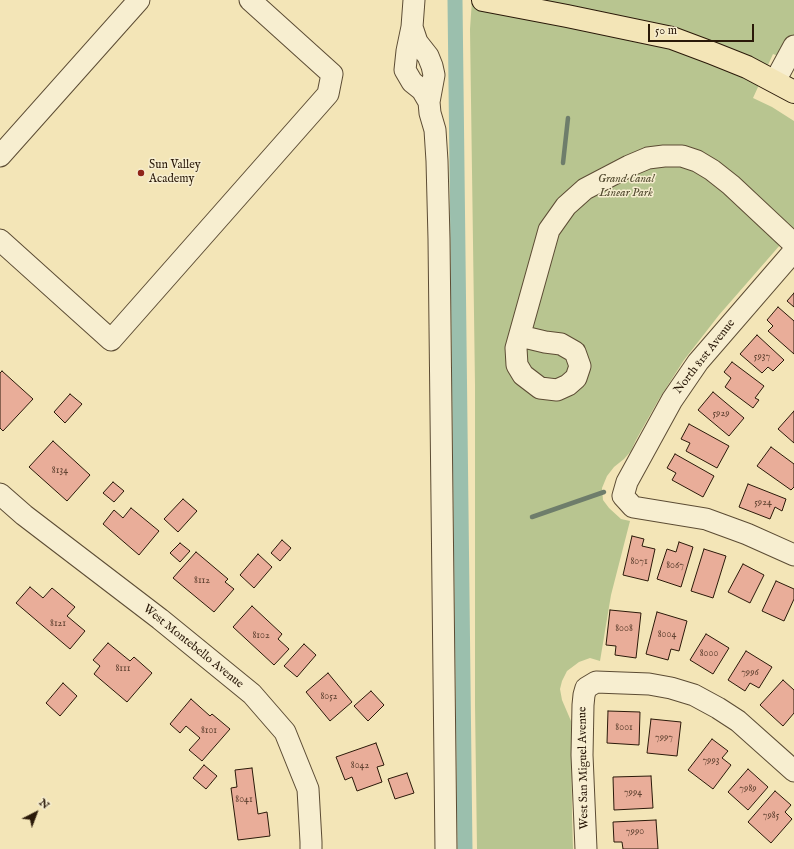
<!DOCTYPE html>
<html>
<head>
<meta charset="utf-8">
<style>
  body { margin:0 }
  #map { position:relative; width:794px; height:849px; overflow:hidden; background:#f3e5b7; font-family:"IM FELL English",serif }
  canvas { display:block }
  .north { position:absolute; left:16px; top:793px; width:40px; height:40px; -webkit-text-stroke:3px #f7eed0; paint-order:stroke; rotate:42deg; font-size:11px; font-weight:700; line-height:16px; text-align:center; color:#2a1909 }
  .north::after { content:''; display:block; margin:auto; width:14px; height:18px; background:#2a1909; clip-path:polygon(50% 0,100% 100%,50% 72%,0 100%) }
  .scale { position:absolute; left:648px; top:24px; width:106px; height:18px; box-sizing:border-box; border:2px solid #2a1909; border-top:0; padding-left:5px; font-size:12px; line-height:14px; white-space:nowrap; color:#2a1909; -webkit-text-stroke:3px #f7eed0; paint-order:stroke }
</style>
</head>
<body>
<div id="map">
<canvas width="794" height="849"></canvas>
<div class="north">N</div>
<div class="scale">50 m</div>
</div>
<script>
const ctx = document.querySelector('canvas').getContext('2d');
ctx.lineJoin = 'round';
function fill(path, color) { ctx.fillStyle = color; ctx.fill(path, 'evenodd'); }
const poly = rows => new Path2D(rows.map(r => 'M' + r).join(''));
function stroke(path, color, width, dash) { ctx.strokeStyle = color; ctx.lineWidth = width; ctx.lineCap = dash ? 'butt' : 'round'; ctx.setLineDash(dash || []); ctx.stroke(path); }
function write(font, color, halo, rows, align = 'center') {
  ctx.font = font + ' "IM FELL English",serif'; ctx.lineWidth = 3; ctx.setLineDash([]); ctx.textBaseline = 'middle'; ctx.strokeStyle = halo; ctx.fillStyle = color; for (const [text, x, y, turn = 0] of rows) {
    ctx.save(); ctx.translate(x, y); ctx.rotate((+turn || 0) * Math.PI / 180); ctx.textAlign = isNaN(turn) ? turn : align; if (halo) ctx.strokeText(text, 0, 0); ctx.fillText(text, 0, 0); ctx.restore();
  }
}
fill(poly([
  [472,0,794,0,794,62,773,54,753,98,772,107,794,121,794,229,719,315,684,360,659,399,636,440,631,451,624,459,614,467,607,476,602,488,603,500,609,508,621,519,630,521,611,595,600,661,590,658,579,662,567,671,562,681,560,689,562,700,571,721,572,815,573,849,477,849,475,705,475,385,470,29]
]), '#b8c590');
stroke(poly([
  [563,163,568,118],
  [532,517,604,492]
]), '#6e7d6b', 4.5);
stroke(poly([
  [455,0,465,849]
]), '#9bbfad', 15);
const building = poly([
  [794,293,794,307,787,301,794,293],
  [778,307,794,321,794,354,768,331,773,326,767,320,778,307],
  [757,335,784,360,773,371,768,367,762,373,740,354,757,335],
  [732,362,764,386,755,398,759,400,753,408,725,387,731,378,724,372,732,362],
  [2,371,33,399,3,431,0,428,0,373,2,371],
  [713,392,744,418,729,436,698,410,713,392],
  [70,394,82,404,65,423,54,412,70,394],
  [794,411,794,443,778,429,794,411],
  [689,424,729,446,717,468,686,451,690,443,681,439,689,424],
  [53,441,90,475,67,501,29,467,53,441],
  [771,447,794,464,794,487,791,490,757,466,771,447],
  [675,454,714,476,703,497,672,480,676,473,667,468,675,454],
  [113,482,124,491,114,502,103,493,113,482],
  [748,484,786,499,782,511,775,507,770,519,739,507,748,484],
  [183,499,197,511,178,532,164,519,183,499],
  [131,508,159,531,139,555,103,524,114,510,123,518,131,508],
  [632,536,644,539,642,546,655,549,648,581,623,575,632,536],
  [282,540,291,548,280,561,271,553,282,540],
  [679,542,693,547,681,587,657,579,667,549,676,552,679,542],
  [180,543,190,551,180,562,170,553,180,543],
  [704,549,726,556,713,598,691,591,704,549],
  [196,552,228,579,225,582,234,589,214,612,173,578,196,552],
  [258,554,272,567,254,588,240,575,258,554],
  [743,564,764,575,750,603,728,592,743,564],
  [776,581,794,589,794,599,784,621,762,611,776,581],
  [30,587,43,598,52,588,75,607,67,616,85,631,70,649,16,603,30,587],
  [252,606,282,634,278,639,289,649,274,665,233,627,252,606],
  [610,610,641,613,636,658,615,655,616,646,606,645,610,610],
  [657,612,687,621,679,651,671,649,668,660,646,654,657,612],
  [706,634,729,648,713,674,690,660,706,634],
  [108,643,130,661,134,657,152,673,127,702,94,674,100,666,93,660,108,643],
  [304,644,316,655,297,677,284,666,304,644],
  [746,651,772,667,759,688,750,683,745,691,728,680,746,651],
  [328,673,352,702,330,721,306,692,328,673],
  [783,680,794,690,794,713,783,726,760,705,783,680],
  [63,683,77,696,60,716,46,703,63,683],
  [371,691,384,705,368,721,354,706,371,691],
  [191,699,210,716,212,714,230,729,202,761,189,750,200,738,186,726,180,733,170,724,191,699],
  [608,711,640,712,639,745,607,743,608,711],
  [651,719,681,722,677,756,647,753,651,719],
  [712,739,728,751,722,758,731,765,713,789,688,770,712,739],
  [376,743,384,765,377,767,382,782,357,791,352,777,345,780,336,757,376,743],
  [204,765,217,776,206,789,193,778,204,765],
  [252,768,258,814,267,812,270,836,238,840,231,788,237,787,235,770,252,768],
  [748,769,768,787,748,810,728,792,748,769],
  [407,773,414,793,395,799,388,779,407,773],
  [651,776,653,808,614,810,613,777,651,776],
  [775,791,791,805,785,812,792,819,771,843,748,822,775,791],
  [656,820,658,849,623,849,622,842,614,842,613,822,656,820]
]);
fill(building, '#e9ad99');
stroke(building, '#2a1909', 1);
const minor = poly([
  [414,0,412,27,407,51,405,70,412,82,422,90,429,102],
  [412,27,417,42,428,56,432,66,434,75,429,102,430,113,435,130,437,161,439,239,446,849],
  [775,81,794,46],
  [0,156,139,0],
  [0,240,111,340,328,94,332,74,250,0],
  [794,251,698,362,672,400,627,482,623,496,633,507,706,519,747,534,794,555],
  [520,336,545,342,561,344,575,352,580,366,576,378,568,385,557,390,540,388,523,375,517,365,516,348,549,230,566,206,585,189,629,166,648,158,664,156,682,156,697,161,712,170,731,185,794,244],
  [0,494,24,515,160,619,252,694,285,732,308,789,311,842,311,849],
  [586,849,582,755,583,705,584,695,586,688,596,682,649,684,671,688,694,695,718,708,738,721,794,771]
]);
const major = poly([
  [483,0,567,16,672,38,712,53,747,67,794,92]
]);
stroke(minor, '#5c4c34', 23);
stroke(major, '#2a1909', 24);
stroke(minor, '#f7eed0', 21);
stroke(major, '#f3e5b7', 22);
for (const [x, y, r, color] of [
  [141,173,4,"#8f2418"]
]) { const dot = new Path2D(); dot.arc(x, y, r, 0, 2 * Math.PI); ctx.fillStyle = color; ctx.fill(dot); stroke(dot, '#f7eed0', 1.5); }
write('10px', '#5a3e2d', null, [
  ["5937",762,357],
  ["5929",721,414],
  ["8134",60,471],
  ["5924",763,503],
  ["8071",639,562],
  ["8067",675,566],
  ["8112",202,581],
  ["8121",58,624],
  ["8008",624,629],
  ["8004",667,635],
  ["8102",261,636],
  ["8000",709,654],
  ["8111",123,669],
  ["7996",750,673],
  ["8052",329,697],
  ["8001",624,728],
  ["8101",209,731],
  ["7997",664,738],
  ["7993",711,761],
  ["8042",360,766],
  ["7989",748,789],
  ["7994",633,793],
  ["8041",244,800],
  ["7985",771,816],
  ["7990",635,832]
]);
write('12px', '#2a1909', '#f7eed0', [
  ["Sun Valley",149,166],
  ["Academy",149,180]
], 'left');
write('italic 12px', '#554d32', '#f7eed0', [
  ["Grand Canal",626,180],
  ["Linear Park",626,194]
]);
write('12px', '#2a1909', '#f7eed0', [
  ["North 81st Avenue",705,357,-52],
  ["West Montebello Avenue",193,647,39],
  ["West San Miguel Avenue",584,768,-91]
]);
</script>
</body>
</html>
